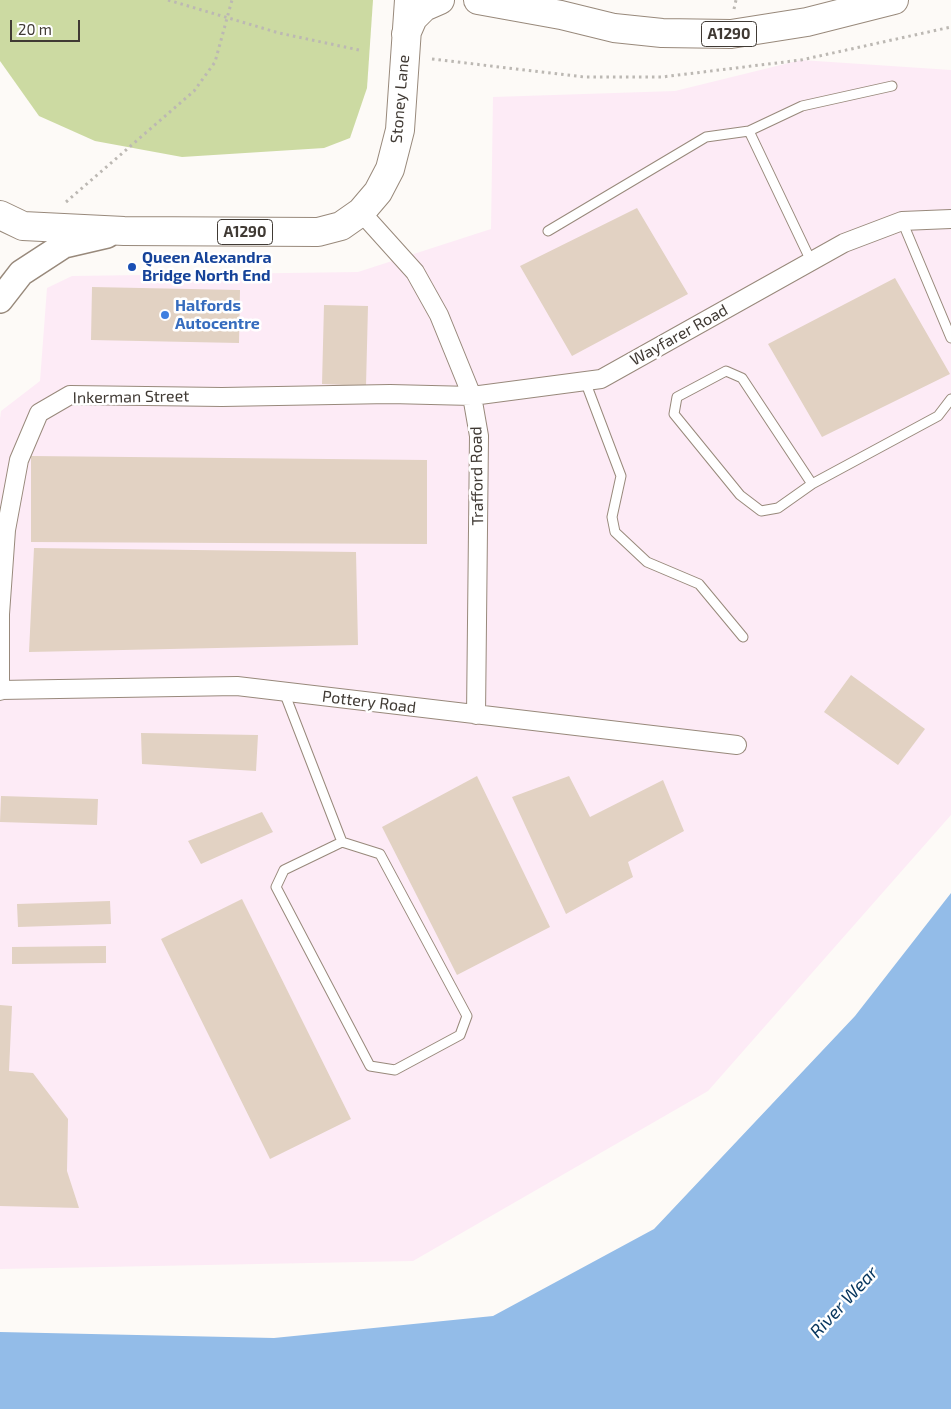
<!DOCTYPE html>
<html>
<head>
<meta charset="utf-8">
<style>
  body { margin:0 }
  #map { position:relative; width:951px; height:1409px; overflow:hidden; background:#fdfaf7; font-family:"Exo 2",sans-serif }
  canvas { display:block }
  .scale { position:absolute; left:10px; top:20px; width:70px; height:22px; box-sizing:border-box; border:2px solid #403a34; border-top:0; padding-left:6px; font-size:15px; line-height:18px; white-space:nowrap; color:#403a34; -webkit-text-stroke:4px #fff; paint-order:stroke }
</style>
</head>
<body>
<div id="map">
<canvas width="951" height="1409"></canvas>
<div class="scale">20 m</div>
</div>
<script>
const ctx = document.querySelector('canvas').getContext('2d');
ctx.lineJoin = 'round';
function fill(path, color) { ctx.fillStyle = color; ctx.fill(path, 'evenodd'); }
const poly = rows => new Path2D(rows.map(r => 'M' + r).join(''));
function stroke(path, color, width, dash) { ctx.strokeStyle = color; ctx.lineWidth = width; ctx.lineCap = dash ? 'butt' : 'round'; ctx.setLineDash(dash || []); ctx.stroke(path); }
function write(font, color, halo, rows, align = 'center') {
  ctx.font = font + ' "Exo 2",sans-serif'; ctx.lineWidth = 5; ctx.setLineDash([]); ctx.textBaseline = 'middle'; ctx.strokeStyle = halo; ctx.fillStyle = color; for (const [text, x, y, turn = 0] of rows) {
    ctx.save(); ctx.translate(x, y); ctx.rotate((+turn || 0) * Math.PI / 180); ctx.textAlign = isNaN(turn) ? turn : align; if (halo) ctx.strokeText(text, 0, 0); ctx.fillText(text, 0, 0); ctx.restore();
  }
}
fill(poly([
  [801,60,951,70,951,815,708,1091,413,1261,0,1269,0,419,1,411,40,381,47,288,72,276,358,272,491,229,493,97,675,91]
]), '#fdebf6');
fill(poly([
  [0,0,373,0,367,88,350,138,324,148,182,157,95,141,39,116,0,61]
]), '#ccdaa2');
fill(poly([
  [951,893,951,1409,0,1409,0,1332,274,1338,493,1316,654,1229,855,1016]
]), '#93bce8');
fill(poly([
  [637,208,688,294,572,356,520,266],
  [895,278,950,374,822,437,768,344],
  [92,287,240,290,239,343,91,340],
  [324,305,368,306,366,386,322,384],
  [31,456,427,460,427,544,31,542],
  [34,548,356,552,358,645,29,652],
  [851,675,925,729,898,765,824,712],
  [141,733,258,735,256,771,142,764],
  [477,776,550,927,457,975,382,827],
  [569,776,590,817,663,780,684,831,628,862,633,877,566,914,512,797],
  [1,796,98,799,97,825,0,822],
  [262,812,273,832,201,864,188,841],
  [242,899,351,1119,270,1159,161,939],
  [110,901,111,924,18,927,17,904],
  [106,946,106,963,12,964,12,947],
  [0,1005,12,1006,9,1071,33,1073,68,1119,67,1171,79,1208,0,1206]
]), '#e2d2c3');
const lane = poly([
  [902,221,951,338],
  [548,231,706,137,749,131],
  [811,261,749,131,802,106,892,86],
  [585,381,621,476,612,517,615,532,647,562,699,584,743,637],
  [812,484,742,378,726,371,677,397,674,414,740,495,761,511,778,508,812,484,938,416,951,399],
  [284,692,342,842,380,854,467,1016,460,1035,395,1070,370,1066,276,887,284,870,342,842]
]);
const street = poly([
  [361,212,415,272,439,315,472,396,479,436,476,715],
  [0,690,237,686,737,745],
  [0,691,0,614,6,530,19,460,39,413,70,395,222,397,390,394,472,396,601,379,844,243,902,221,951,219]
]);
const secondary = poly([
  [0,300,21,273,64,245,107,235]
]);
const primary = poly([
  [478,0,561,15,614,28,662,33,731,34,807,22,894,0],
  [406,34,413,18,424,7,440,0],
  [0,215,23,226,124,231,318,232,341,226,361,212,378,192,390,169,400,130,409,0]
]);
stroke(lane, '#98897b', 11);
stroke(street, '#98897b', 20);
stroke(secondary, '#98897b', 28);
stroke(primary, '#98897b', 30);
stroke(poly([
  [168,0,279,33,359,50],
  [734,9,736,0],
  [432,59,584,77,662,77,801,60,951,27],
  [66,202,194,91,215,62,232,0]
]), '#bcb8b3', 3, [2.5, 4]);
stroke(lane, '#fff', 9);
stroke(street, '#fff', 18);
stroke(secondary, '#fff', 25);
stroke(primary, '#fff', 28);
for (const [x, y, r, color] of [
  [132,267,5,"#1a4fb4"],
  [165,315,5,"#3f7fe0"]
]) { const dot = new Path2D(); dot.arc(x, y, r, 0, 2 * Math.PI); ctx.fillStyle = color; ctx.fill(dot); stroke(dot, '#fff', 2); }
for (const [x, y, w] of [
  [729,34,55],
  [245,232,55]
]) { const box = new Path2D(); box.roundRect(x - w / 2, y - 12.5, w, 25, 4); ctx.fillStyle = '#fff'; ctx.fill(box); stroke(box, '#403a34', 1); }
write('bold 15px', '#403a34', null, [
  ["A1290",729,34],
  ["A1290",245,232]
]);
write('16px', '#403a34', '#fff', [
  ["Stoney Lane",400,99,-85],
  ["Wayfarer Road",679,335,-29],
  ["Inkerman Street",131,397,-1],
  ["Trafford Road",477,476,-91],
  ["Pottery Road",369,702,7]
]);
write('bold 16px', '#164399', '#fff', [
  ["Queen Alexandra",142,258],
  ["Bridge North End",142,276]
], 'left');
write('bold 16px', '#366cbe', '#fff', [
  ["Halfords",175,306],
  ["Autocentre",175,324]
], 'left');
write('italic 18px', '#06355d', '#fff', [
  ["River Wear",844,1302,-47]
]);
</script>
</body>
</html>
